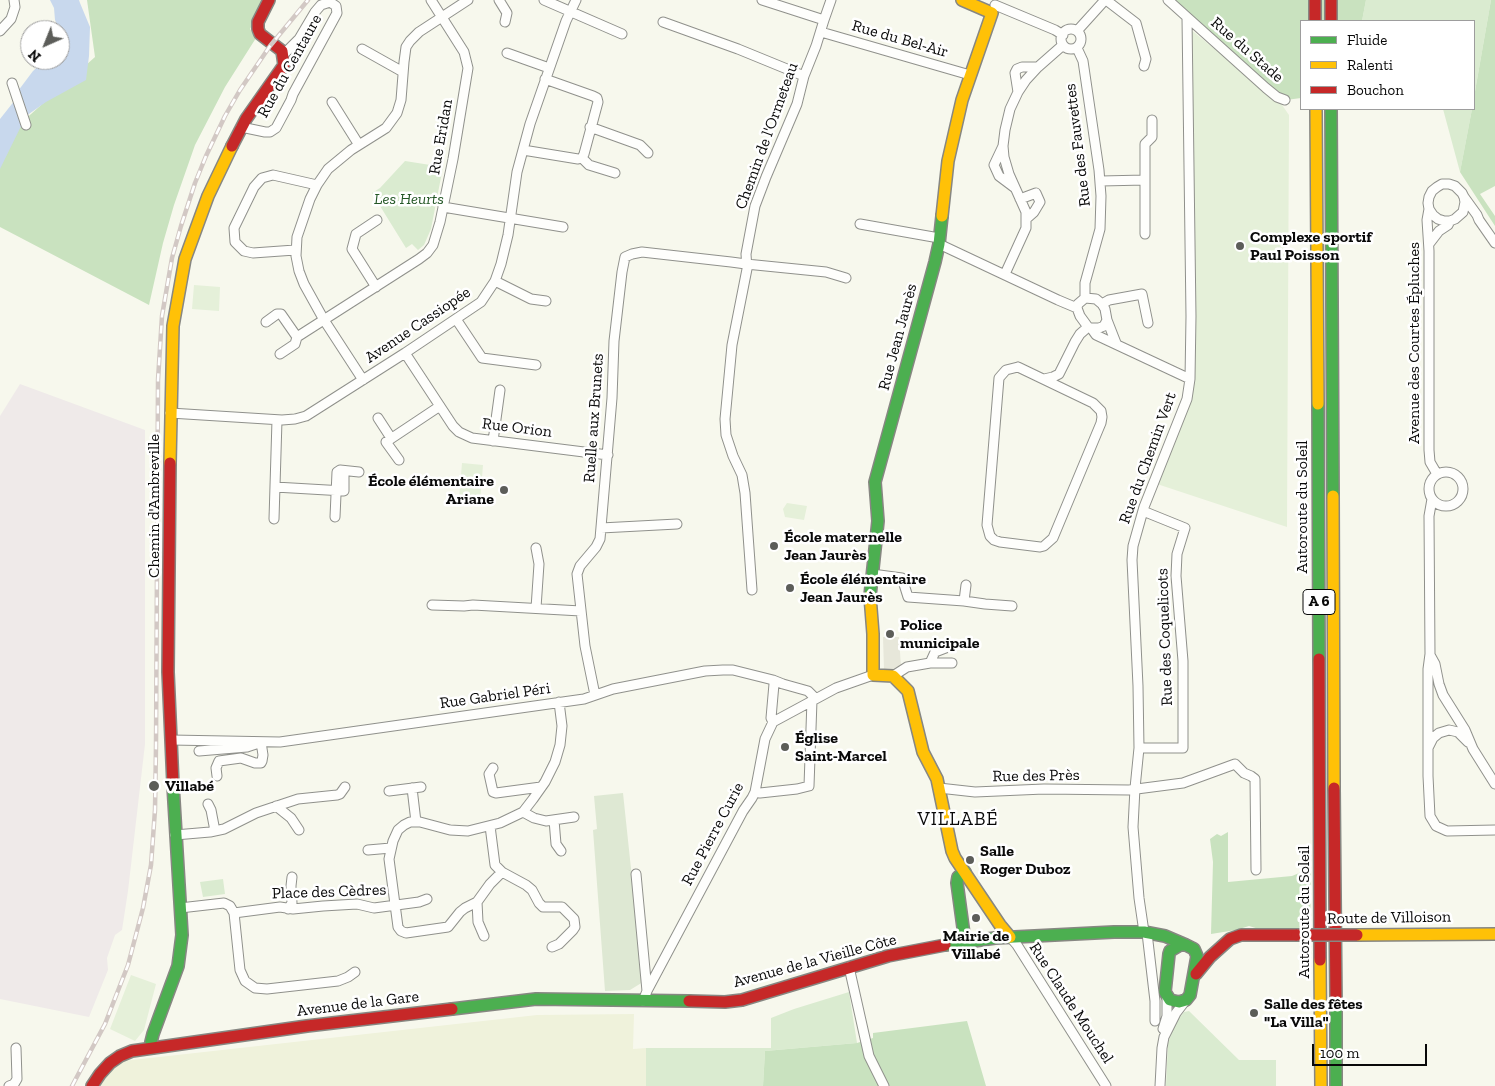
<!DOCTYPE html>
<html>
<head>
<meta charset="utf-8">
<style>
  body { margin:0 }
  #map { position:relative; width:1495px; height:1086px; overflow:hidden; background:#f7f8ed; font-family:"Zilla Slab",serif }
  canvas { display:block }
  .legend { position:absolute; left:1300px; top:20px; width:175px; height:90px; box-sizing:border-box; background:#fff; border:1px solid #9d9d9d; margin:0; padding:6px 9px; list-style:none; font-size:15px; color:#090909 }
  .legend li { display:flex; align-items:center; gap:10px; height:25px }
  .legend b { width:25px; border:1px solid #9d9d9d }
  .north { position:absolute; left:20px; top:20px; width:50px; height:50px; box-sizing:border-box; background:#fff; border:1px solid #9d9d9d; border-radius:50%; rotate:224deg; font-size:14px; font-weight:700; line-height:20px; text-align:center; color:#090909 }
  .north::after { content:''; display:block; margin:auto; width:18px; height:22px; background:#5c5d59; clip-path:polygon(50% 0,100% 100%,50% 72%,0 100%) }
  .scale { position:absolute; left:1312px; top:1044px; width:115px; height:22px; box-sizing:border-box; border:2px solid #090909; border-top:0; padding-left:6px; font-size:15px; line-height:18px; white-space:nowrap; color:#090909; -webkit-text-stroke:4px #fff; paint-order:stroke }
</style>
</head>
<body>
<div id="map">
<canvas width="1495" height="1086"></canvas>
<ul class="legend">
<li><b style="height:6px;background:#4caf50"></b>Fluide</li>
<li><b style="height:6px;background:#ffc107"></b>Ralenti</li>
<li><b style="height:6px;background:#c62828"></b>Bouchon</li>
</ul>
<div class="north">N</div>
<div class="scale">100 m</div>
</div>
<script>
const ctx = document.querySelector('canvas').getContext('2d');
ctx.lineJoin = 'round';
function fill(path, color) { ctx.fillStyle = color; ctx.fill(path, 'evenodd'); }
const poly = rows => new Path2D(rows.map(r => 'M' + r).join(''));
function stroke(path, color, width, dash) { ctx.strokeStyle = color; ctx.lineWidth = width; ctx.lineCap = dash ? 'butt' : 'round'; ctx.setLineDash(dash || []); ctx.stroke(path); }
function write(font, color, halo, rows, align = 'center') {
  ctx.font = font + ' "Zilla Slab",serif'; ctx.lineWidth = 5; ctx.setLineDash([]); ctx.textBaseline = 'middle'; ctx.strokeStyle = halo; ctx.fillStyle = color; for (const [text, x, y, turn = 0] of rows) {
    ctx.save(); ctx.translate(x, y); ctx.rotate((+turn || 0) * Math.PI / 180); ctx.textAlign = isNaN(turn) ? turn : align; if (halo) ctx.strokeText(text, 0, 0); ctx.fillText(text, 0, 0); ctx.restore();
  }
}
fill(poly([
  [20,384,145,430,145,744,128,891,122,930,115,935,107,958,108,970,89,1017,0,999,0,416]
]), '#efeae9');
fill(poly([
  [634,1014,633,1049,646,1048,646,1086,100,1086,104,1078,123,1061,537,1015]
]), '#eff2db');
fill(poly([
  [1366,0,1491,0,1474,97,1474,21,1362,21],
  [1443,109,1472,109,1460,172],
  [405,161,443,167,431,229,424,245,418,250,412,244,406,248,372,193,380,188],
  [223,879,225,894,203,897,200,882],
  [849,992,857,1043,765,1051,763,1086,646,1086,646,1048,771,1048,771,1018,794,1009],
  [1189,1011,1239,1060,1276,1060,1276,1086,1166,1086,1168,1043,1176,1022,1184,1012]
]), '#daebd0');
fill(poly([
  [87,0,265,0,250,29,256,38,225,87,195,145,174,205,163,243,149,305,0,227,0,155,12,131,95,57],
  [1168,0,1366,0,1362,21,1301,21,1301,98,1286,100],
  [1491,0,1495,0,1495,186,1480,194,1495,216,1495,226,1460,172,1472,109,1474,109,1474,97],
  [1228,832,1228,882,1292,876,1311,868,1310,927,1307,929,1259,929,1249,926,1236,930,1211,934,1213,862,1210,839,1217,834,1221,836],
  [967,1021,986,1086,763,1086,765,1051,857,1043,873,1038,873,1033]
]), '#c9e2bf');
fill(poly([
  [623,793,643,982,630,990,605,991,593,830,597,829,594,796]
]), '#dee8d3');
fill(poly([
  [1190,29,1280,102,1289,115,1287,527,1154,483,1188,399],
  [194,285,220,287,219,311,192,309],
  [462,463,483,465,480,502,459,499],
  [787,503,807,506,804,520,785,517,783,509],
  [131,975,156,984,144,1030,135,1041,110,1029]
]), '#e5f0d9');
fill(poly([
  [883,637,899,637,901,667,896,669,884,670]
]), '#e7e7da');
fill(poly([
  [50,0,79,0,80,3,90,27,89,56,86,80,46,102,26,116,0,169,0,119,19,95,18,91,33,71,45,60,60,60,60,30,55,20,54,8]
]), '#c8d8ed');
const street = poly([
  [499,0,507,13,505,22],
  [544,0,622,34],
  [762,0,824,20],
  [1106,0,1136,23,1146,59,1144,66],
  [1168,0,1266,88,1277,97,1285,100],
  [995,5,1055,30,1063,35],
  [663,22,738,49,804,76],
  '1061 39a10 10 0 1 1 20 0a10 10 0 1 1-20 0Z',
  [0,31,11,19,15,7,14,0],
  [1077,31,1105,0],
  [821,32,970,75],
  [1077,48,1083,61,1099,170,1101,196,1100,229,1085,283,1085,298],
  [362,49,403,72],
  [507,53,549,68],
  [12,83,26,125],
  [1018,92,1015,73,1017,69,1022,67,1038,67],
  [332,102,359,145],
  [241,127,265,132,270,132,276,128,291,100,293,94,337,13,336,6,330,2,321,5,315,12,299,39,283,55],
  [590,127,640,145,648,153],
  [1003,146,994,165,999,176,1015,188],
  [523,150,578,159,582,158,584,154,598,102,597,98,593,96,545,79],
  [582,158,589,165,615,173],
  [1101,181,1145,180],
  [1464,197,1477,215,1479,220,1495,243],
  [1020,199,1036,193,1040,202,1034,212,1026,219],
  [443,207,563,227],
  [1429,209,1433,215,1438,219,1444,221,1450,221,1455,219,1463,212,1465,202,1464,197,1462,193,1455,186,1449,184,1442,184,1437,187,1432,191,1429,197,1428,203,1429,209,1427,220,1429,251,1429,450,1430,462,1437,474],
  [860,224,939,238],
  [1145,234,1145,144,1152,137,1152,120],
  [939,244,1058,300,1077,308],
  [1429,244,1439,231,1448,225,1450,221],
  [295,250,253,253,244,251,235,242,234,228,254,187,262,178,273,175,317,185],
  [1005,274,1026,228,1026,212,1009,174,1004,157,1003,146,1005,130,1010,109,1018,92,1026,80,1038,67,1063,45],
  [495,281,531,299,546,301],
  [376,287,352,249,356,234,377,220],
  [1085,298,1096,299,1102,304,1105,309,1107,320,1104,326,1099,328,1091,328,1088,327,1080,316,1077,308,1078,304,1085,298],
  [1102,304,1109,300,1142,294,1148,323],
  [456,319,482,358,536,365],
  [1107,320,1116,343],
  [266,322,277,314,281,314,297,337,419,259,427,253,433,245,440,222,453,159,468,68,464,52,431,0],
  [1091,328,1096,335,1190,379],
  [405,353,453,426,459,432,472,438,608,455],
  [280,354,295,344,297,337],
  [1018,367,1093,403,1101,411,1102,417,1101,423,1053,538,1044,546,1040,547,1000,542,994,540,990,536,987,525,999,378,1006,370,1018,367],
  [1044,379,1053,377,1059,374,1075,342,1080,334,1088,327],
  [363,380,324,320,304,284,299,271,296,256,297,237,310,199,317,185,328,169,351,150,386,128,397,113,401,100,404,62,406,47,410,41,419,32,468,0],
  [170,413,282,420,295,419,306,416,405,353,481,302,495,281,501,264,508,235,517,172,530,124,566,21,576,0],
  [378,418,391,438],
  [493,441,500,390],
  [399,460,386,442,440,406],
  '1429 489a17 17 0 1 1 34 0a17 17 0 1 1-34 0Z',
  [275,487,344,491,344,471],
  [1432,499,1429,516,1430,654,1428,669,1428,776,1430,816,1436,826,1447,831,1495,830],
  [335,517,337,472,340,470,359,472],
  [274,519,277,420],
  [601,528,677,524],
  [536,548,539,564,536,608],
  [872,574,902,578,908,597,964,601,966,585],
  [752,590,745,493,742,475,733,456,726,435,725,419,732,345,747,269,746,254,755,206,766,177,797,104,804,76,816,46,824,20,831,0],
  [964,601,985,604,1012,606],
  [432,605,464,606,473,605,581,611],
  [1430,655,1435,664,1439,684,1443,695,1465,730,1473,749,1495,784],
  [930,663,952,663],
  [893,676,907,667,930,663,935,652,948,647],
  [595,695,585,646,577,574,580,566,596,547,600,539,612,398,614,341,622,272,625,257,632,254,642,252,731,262,746,264,826,272,846,278],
  [773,722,771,718,774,684,773,680],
  [171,740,280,742,584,699,613,689,705,671,723,670,733,670,773,680,783,684,808,691,815,698],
  [1139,748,1183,748,1183,661,1176,576,1177,554,1185,528,1143,511],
  [1428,748,1433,738,1439,733,1449,730,1458,732,1468,742],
  [199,751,247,747,259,743],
  [493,768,489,774,493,792,496,793,541,787],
  [217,776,216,768,219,761,241,758,255,763,261,763,262,761,263,755,261,742],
  [412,788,416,822],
  [939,788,975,792,1044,789,1129,790,1183,783,1235,764,1244,773,1251,776,1255,779,1256,870],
  [389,791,421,787],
  [755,792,760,793,797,789,809,786,812,700],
  [208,804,211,810,215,831],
  [276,806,291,818,299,830],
  [523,812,534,818,546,821,574,817],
  [554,820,556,844,561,851],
  [490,826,495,865,502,872],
  [175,835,210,832,224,829,256,813,298,799,337,795,340,794,345,787],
  [368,850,391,848],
  [636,874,647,991],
  [477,902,465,908,460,912,448,927,406,933,401,931,398,927,389,859,393,841,398,830,404,825,410,822,420,822,450,830,468,831,500,823,523,812,533,799,545,782,555,762,560,745,562,726,559,702],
  [180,908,224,903,230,906,234,913,240,970,245,981,255,988,267,989,338,981,348,977,355,972],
  [288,909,292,903,291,886,292,877],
  [234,913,280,907,293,909,323,906,357,904,374,908,419,902,427,899],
  [1144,932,1139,898,1133,827,1135,788,1139,748,1138,686,1132,560,1133,546,1144,507,1187,399,1190,379,1191,316,1187,18],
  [1147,933,1155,1001,1155,1021],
  [484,936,478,922,477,902,490,884,502,872,526,885,532,890,539,903,543,907,562,907,574,919,575,927,573,930,559,944,552,947],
  [1010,937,1017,945,1106,1086],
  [849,967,869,1056,884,1086],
  [643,1001,647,991,743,811,752,798,755,792,765,739,773,722,836,688,873,675],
  [1163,1029,1167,1016,1167,997],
  [9,1086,14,1084,17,1079,16,1048],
  [1160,1086,1162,1048,1164,1037,1176,1013,1186,1000]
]);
const fast = poly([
  [1331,109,1333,496],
  [1318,404,1319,659],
  [870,596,878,521,875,482,935,262,939,244,942,216],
  [965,872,958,877,957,883,965,942],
  [945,945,995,938,1114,932,1144,932,1165,936,1186,945],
  [1180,945,1186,945,1194,949,1197,956,1190,995,1186,1000,1179,1002,1170,1000,1165,992,1169,954,1170,951,1180,945],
  [1336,1005,1336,1086],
  [452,1009,536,999,689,1001],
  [152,1048,151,1042,153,1034,178,966,182,935,173,785]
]);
const slow = poly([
  [1316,109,1318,404],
  [942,216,948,161,962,100,992,13,962,0],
  [170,463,173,326,185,259,208,196,232,146],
  [1333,496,1334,788],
  [870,596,873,634,873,675,893,676,908,691,923,752,937,779,952,851,955,858,1000,925,1010,937],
  [1357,935,1495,934],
  [1320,960,1321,1086]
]);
const jam = poly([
  [1315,0,1315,21],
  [1331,0,1331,21],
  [232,146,246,119,284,65,282,51,260,34,258,29,258,22,269,0],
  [170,463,168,672,173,785],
  [1319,659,1320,960],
  [1334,788,1336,1005],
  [1196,974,1210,957,1230,939,1241,935,1297,935],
  [689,1001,725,1002,742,1000,888,956,945,945],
  [92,1086,100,1074,110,1063,120,1056,132,1051,307,1026,452,1009]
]);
stroke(street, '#90918c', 11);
stroke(fast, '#878782', 14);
stroke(slow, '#878782', 14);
stroke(jam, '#878782', 14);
stroke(street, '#fefefc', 9);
stroke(fast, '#4caf50', 11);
stroke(slow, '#ffc107', 11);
stroke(jam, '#c62828', 11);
const rail = poly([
  [72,1086,105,1024,128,965,143,908,151,865,155,810,156,746,158,380,162,316,172,258,181,226,195,183,206,156,225,116,240,90,270,46,308,0]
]);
stroke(rail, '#d2c8c4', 4.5);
stroke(rail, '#fff', 2.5, [8]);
const jamBridge = poly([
  [1297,935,1357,935]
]);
stroke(jamBridge, '#878782', 14, []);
stroke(jamBridge, '#c62828', 11);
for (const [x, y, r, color] of [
  [1240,246,5,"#5c5d59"],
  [504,490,5,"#5c5d59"],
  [774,546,5,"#5c5d59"],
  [790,588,5,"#5c5d59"],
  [890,634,5,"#5c5d59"],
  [785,747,5,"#5c5d59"],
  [154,786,6,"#5c5d59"],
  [970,860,5,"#5c5d59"],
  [976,918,5,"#5c5d59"],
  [1254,1013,5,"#5c5d59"]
]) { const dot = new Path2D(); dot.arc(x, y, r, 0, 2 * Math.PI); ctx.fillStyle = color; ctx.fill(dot); stroke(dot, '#fff', 2); }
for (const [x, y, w] of [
  [1319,602,32]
]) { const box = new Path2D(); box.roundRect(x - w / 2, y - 12.5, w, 25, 4); ctx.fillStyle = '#fff'; ctx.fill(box); stroke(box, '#090909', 1); }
write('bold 15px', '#090909', null, [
  ["A 6",1319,602]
]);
write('16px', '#090909', '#fff', [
  ["Rue du Bel-Air",900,39,16],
  ["Rue du Stade",1247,50,41],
  ["Rue du Centaure",290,66,-61],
  ["Chemin de l'Ormeteau",767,136,-70],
  ["Rue Eridan",441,137,-80],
  ["Rue des Fauvettes",1078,145,-97],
  ["Avenue Cassiopée",418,325,-34],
  ["Rue Jean Jaurès",898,337,-75],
  ["Avenue des Courtes Épluches",1414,343,-90],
  ["Ruelle aux Brunets",594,418,-86],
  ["Rue Orion",517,428,7],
  ["Rue du Chemin Vert",1148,458,-70],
  ["Chemin d'Ambreville",154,506,-90],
  ["Autoroute du Soleil",1302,507,-90],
  ["Rue des Coquelicots",1165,637,-92],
  ["Rue Gabriel Péri",495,696,-8],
  ["Rue des Près",1036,776,-1],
  ["Rue Pierre Curie",713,834,-62],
  ["Place des Cèdres",329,892,-2],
  ["Autoroute du Soleil",1304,912,-90],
  ["Route de Villoison",1389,918,-1],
  ["Avenue de la Vieille Côte",815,961,-15],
  ["Rue Claude Mouchel",1071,1003,57],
  ["Avenue de la Gare",358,1004,-7]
]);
write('italic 16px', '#245726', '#fff', [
  ["Les Heurts",409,199]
]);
write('bold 16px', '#090909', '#fff', [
  ["Complexe sportif",1250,237],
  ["Paul Poisson",1250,255],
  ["École élémentaire",494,481,"right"],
  ["Ariane",494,499,"right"],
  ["École maternelle",784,537],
  ["Jean Jaurès",784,555],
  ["École élémentaire",800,579],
  ["Jean Jaurès",800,597],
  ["Police",900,625],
  ["municipale",900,643],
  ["Église",795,738],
  ["Saint-Marcel",795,756],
  ["Villabé",165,786],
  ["Salle",980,851],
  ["Roger Duboz",980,869],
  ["Mairie de",976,936,"center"],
  ["Villabé",976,954,"center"],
  ["Salle des fêtes",1264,1004],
  ["\"La Villa\"",1264,1022]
], 'left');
ctx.letterSpacing = '1px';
write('19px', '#090909', '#fff', [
  ["VILLABÉ",958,820]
]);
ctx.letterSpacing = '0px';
</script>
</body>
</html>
